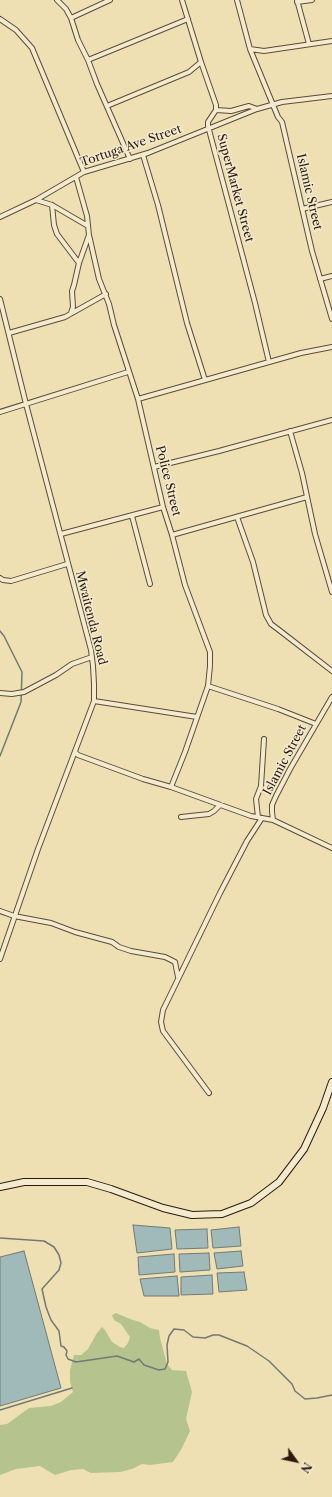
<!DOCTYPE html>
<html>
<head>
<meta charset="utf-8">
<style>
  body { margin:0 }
  #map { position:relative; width:332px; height:1497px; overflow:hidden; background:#eee0b3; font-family:"Libre Caslon Text",serif }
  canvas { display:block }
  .north { position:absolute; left:276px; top:1441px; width:40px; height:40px; -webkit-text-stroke:3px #f4ebce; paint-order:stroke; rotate:123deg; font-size:11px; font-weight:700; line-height:16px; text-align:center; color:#2c1910 }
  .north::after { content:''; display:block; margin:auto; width:14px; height:18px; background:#2c1910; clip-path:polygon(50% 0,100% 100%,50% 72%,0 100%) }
</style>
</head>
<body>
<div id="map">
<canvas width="332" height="1497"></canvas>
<div class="north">N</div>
</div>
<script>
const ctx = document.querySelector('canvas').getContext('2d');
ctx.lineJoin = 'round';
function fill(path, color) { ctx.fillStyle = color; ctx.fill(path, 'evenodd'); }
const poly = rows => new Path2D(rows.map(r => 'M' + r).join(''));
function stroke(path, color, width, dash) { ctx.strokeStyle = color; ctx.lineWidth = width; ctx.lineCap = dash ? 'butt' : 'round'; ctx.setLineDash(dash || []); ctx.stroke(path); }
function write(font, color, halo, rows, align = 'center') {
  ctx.font = font + ' "Libre Caslon Text",serif'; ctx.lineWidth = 3; ctx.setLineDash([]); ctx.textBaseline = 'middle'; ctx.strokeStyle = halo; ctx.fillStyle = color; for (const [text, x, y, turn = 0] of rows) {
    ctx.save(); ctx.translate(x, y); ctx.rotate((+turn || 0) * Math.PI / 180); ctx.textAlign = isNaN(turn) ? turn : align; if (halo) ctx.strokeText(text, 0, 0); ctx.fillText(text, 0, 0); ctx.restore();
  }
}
fill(poly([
  [116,1313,130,1319,140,1322,150,1328,159,1330,160,1338,167,1364,172,1370,186,1371,192,1392,186,1419,190,1431,182,1448,173,1462,150,1465,142,1464,132,1469,120,1472,91,1473,83,1469,71,1470,55,1475,40,1466,16,1469,0,1475,0,1425,7,1424,29,1408,51,1406,61,1402,73,1392,70,1382,70,1370,74,1355,81,1355,88,1349,97,1333,102,1327,105,1330,112,1342,120,1347,124,1348,128,1343,130,1337,121,1324,114,1320,112,1315]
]), '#b5c38f');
const water = poly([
  [133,1225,170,1228,172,1249,137,1253,133,1225],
  [239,1227,241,1246,213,1248,211,1230,239,1227],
  [207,1229,208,1248,177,1249,175,1230,207,1229],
  [24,1251,61,1388,0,1406,0,1257,24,1251],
  [241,1251,243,1266,217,1269,214,1253,241,1251],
  [209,1253,210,1270,180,1272,179,1254,209,1253],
  [174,1254,175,1272,139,1275,138,1257,174,1254],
  [244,1272,247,1290,219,1292,217,1273,244,1272],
  [212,1275,213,1294,181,1295,181,1277,212,1275],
  [177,1276,179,1296,144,1296,140,1279,177,1276]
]);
fill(water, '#a0bab9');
stroke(water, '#727a75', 1);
stroke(poly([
  [0,631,4,636,22,672,21,702,0,756],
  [0,1238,44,1241,54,1247,59,1255,61,1263,59,1270,42,1289,46,1307,51,1320,59,1331,61,1346,64,1347,67,1351,66,1355,68,1359,76,1362,117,1356,134,1362,139,1359,144,1365,159,1370,165,1369,168,1362,167,1345,169,1336,174,1329,184,1330,193,1337,205,1338,213,1335,219,1335,247,1346,269,1361,292,1384,295,1391,305,1399,317,1398,332,1395],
  [0,1410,72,1388]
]), '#727a75', 1.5);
const street = poly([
  [57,0,66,9,71,18,78,40,88,60,97,84,130,159],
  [182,0,201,62,216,105,216,110,208,122,208,126,255,303,269,362],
  [237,0,250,49,278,117,282,122,312,251,332,319],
  [297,0,309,44],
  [297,2,312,0],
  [71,18,110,0],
  [0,19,16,30,32,48,84,172],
  [250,49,264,51,332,41],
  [88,60,188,19],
  [107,106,189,72,201,62],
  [216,110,231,111,249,106,257,109],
  [143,155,158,205,187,323,205,380],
  [76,177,87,216,89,235,99,279,109,304,114,325,138,399,163,507,172,535,185,585,210,652,210,666,208,686,185,752,171,787],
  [36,200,52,205,88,226],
  [52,205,54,225,57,234,79,263],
  [302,209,332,202],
  [0,217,36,200,84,172,148,153,257,109,282,102,332,96],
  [320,279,332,276],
  [0,299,26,404,91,650,93,666,94,684,94,701,38,849,0,959],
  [71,313,73,307,72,291,74,285,79,263,89,235],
  [9,333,65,317,106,294],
  [138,399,301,353,332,347],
  [0,412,128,372],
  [290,431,302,473,315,534,332,592],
  [154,467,219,451,332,420],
  [132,516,150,584],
  [237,517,253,562,266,615,271,624,279,630,332,671],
  [61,534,163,507],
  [172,535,307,497],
  [0,578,3,580,11,581,67,564],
  [208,686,278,709,316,724],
  [0,693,12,694,24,692,56,675,72,664,92,657],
  [332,697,290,769,276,796,272,805,272,812,273,820,332,848],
  [94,701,197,717],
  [75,752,78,755,143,779,171,787,251,816,273,820],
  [181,817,209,814,214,811,220,805],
  [258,817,256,799,261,786,264,739],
  [0,911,14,916,51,923,75,932,112,942,119,947,131,951,165,957,175,962,178,977],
  [209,1093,163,1031,161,1022,163,1010,220,893,247,841,262,818]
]);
const secondary = poly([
  [0,1187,24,1182,87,1182,111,1189,163,1208,192,1215,222,1214,251,1203,279,1182,304,1149,323,1108,332,1082]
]);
stroke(street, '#5c4b39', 6);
stroke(secondary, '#2c1910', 8);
stroke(street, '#f4ebce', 4);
stroke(secondary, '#f4ebce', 6);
write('12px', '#2c1910', '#f4ebce', [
  ["Tortuga Ave Street",131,146,-19],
  ["SuperMarket Street",235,188,75],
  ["Islamic Street",309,192,77],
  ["Police Street",168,481,76],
  ["Mwaitenda Road",91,618,76],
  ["Islamic Street",285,760,-62]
]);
</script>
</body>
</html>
